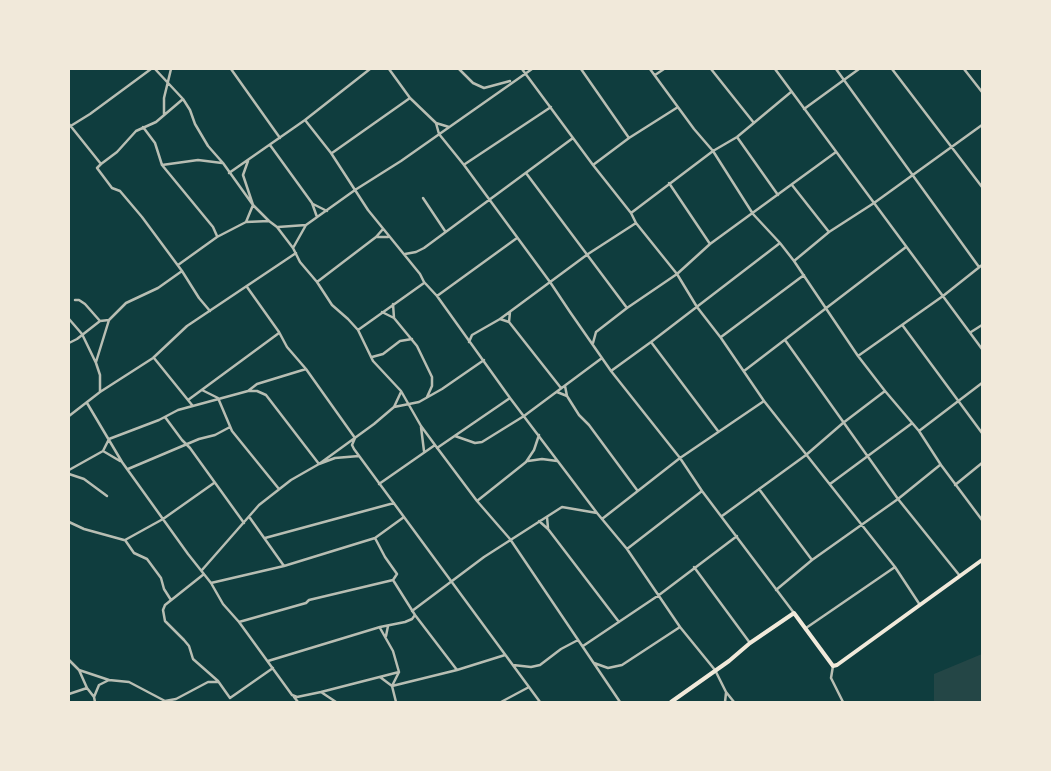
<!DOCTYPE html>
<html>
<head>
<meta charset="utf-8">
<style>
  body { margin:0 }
  #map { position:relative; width:1051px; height:771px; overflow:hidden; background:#0f3d3e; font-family:"Noto Serif",serif }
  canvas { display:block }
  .frame { position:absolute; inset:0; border:70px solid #f1e9da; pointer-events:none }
</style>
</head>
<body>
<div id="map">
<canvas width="1051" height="771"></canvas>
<div class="frame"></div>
</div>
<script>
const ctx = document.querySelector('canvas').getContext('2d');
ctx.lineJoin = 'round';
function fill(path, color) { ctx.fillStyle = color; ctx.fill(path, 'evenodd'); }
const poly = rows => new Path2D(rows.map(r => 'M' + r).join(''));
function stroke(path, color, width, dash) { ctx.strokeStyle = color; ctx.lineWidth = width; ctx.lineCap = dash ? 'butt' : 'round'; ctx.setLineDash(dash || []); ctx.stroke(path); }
fill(poly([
  [982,654,982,702,934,702,934,674]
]), '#244646');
stroke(poly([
  [155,69,183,99,190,110,195,124,208,146,223,163,253,205,269,221,277,227,293,248,300,262,317,282,332,305,348,319,358,330,373,361,401,391,421,426,435,445,477,501,510,539,620,702],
  [231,69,280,138],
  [389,69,410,98,436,123,449,127],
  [459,69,473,83,484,88,510,81],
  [522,69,593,165,631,213,636,223,677,274,697,307,721,338,764,401,895,567,920,605],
  [581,69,629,138],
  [650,69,694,129,713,151,753,214,780,243,794,261,858,356,885,391,919,431,941,465,982,520],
  [711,69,754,123],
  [775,69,982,349],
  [836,69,979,267],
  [892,69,982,187],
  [964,69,982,92],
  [655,75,664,69],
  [183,99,156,122,136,131,117,152,101,164,97,168,112,188,120,191,142,217,182,271,199,298,210,311],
  [804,109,859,69],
  [164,114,164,98,171,69],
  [305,120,331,153,368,210,420,274,424,282,437,296,510,398,597,513,627,549,680,627,715,670,726,692,734,702],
  [436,123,439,134,464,165,550,282,570,312,611,371,680,458,702,491,794,613],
  [69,124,101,164],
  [69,127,90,114,151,69],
  [143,127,155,143,162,165,213,227,217,236],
  [737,137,778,195],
  [270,145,312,203,317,217],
  [332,153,410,98],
  [465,164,551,107],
  [162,165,198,160,222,163],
  [593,165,629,138,678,107],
  [229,173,305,120,370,69],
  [526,173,627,308],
  [669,183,710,244],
  [792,185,829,232],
  [423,198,445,231],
  [313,204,327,211],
  [631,213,713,151,737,137,791,92],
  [246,222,269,221],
  [278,227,306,225],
  [376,237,388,237],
  [293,248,306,225,355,190,401,161,532,69],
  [405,254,416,252,424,248,573,138],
  [794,261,829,232,874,203,982,125],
  [178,265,217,237,246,222,253,205,243,175,248,161],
  [317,282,376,237,383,229],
  [247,287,279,332,287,347,306,369,355,438],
  [437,296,517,238],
  [75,300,79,300,85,304,100,321],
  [393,304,394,318],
  [382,312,394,318,417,346,432,377,432,386,427,397],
  [510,312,509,322,561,388],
  [69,319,82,334,96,363,100,375,100,392],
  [500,319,509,322],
  [903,326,982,433],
  [358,330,424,283],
  [971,332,982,325],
  [721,337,804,275],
  [785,340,898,499,960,576],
  [469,342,472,335,500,319,588,254,636,223],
  [651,342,718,431],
  [69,343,77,339,100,321,109,320,126,303,158,288,182,271],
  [593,343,596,332,627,308,677,274,710,244,836,152],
  [858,356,943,296,982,265],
  [372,357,383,354,400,341,412,339],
  [154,358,192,405],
  [96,362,109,320],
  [611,371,651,342,780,243],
  [744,371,906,247],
  [565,386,567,396,579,415,589,425,637,490],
  [202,390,218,398,232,431,279,489],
  [248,391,257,391,266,395,319,464,335,458,359,456],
  [557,392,567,396],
  [188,400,279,333],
  [87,403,122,462,188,554,211,583,223,604,239,622,292,695,297,697,321,692,336,702],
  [394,407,419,402,442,389,484,360],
  [69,416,100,392,153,358,187,326,296,253],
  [165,417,182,440,190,448,244,523],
  [421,427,424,451],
  [919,431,982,383],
  [455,436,475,443,482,442,524,416,602,358],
  [355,438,352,445,354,449,540,702],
  [437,448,510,398],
  [103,451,120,461],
  [528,461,542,459,557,461],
  [128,469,199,439,215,435,230,427],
  [69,470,103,451,109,439,159,420,178,410,248,391,257,384,306,369],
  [69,474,84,479,107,496],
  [379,484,435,445],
  [830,484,911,424],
  [955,485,982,463],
  [759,489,812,560],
  [477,501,526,462,534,450,539,435],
  [722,516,806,455,843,423,885,391],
  [547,517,548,528],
  [250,518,284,566],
  [602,519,680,458,764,401],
  [539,521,548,529,619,622],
  [69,522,84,529,124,540],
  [265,538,394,503],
  [627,549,702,491],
  [694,567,750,643],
  [202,570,259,505,291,480,319,464,374,424,394,407,401,392],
  [204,574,165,605,163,610,165,621,184,640,189,646,193,659,218,681,230,698,273,668],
  [393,580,415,615,457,670],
  [211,583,284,566,375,538],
  [776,590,812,560,898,499,940,465],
  [171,600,164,589,161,578,147,559,134,553,125,540,163,519,214,483],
  [412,611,484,557,562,507,597,513],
  [239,622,306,603,309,600,393,580,397,574,385,557,375,538,404,517],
  [380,628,393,651,399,672,392,686,396,702],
  [806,628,895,567],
  [386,636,388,626],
  [583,646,659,595,737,536],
  [69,660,79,670,87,688,94,697,95,702],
  [268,661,380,627,405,622,412,619,415,615],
  [594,663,608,668,622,665,680,627],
  [513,665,531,667,540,665,561,649,578,640],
  [833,666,831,678,843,702],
  [79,670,109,680],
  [380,677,392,686,457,670,505,655],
  [321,692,399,672],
  [69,694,87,688],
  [94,697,99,685,109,680,129,682,165,701,176,699,208,682,217,682],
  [294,697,298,702],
  [501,702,529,687],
  [725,702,726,693]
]), '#b8beb3', 2.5);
stroke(poly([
  [671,702,729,661,750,643,794,613,833,666,837,665,982,560]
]), '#f1e9da', 4);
</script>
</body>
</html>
